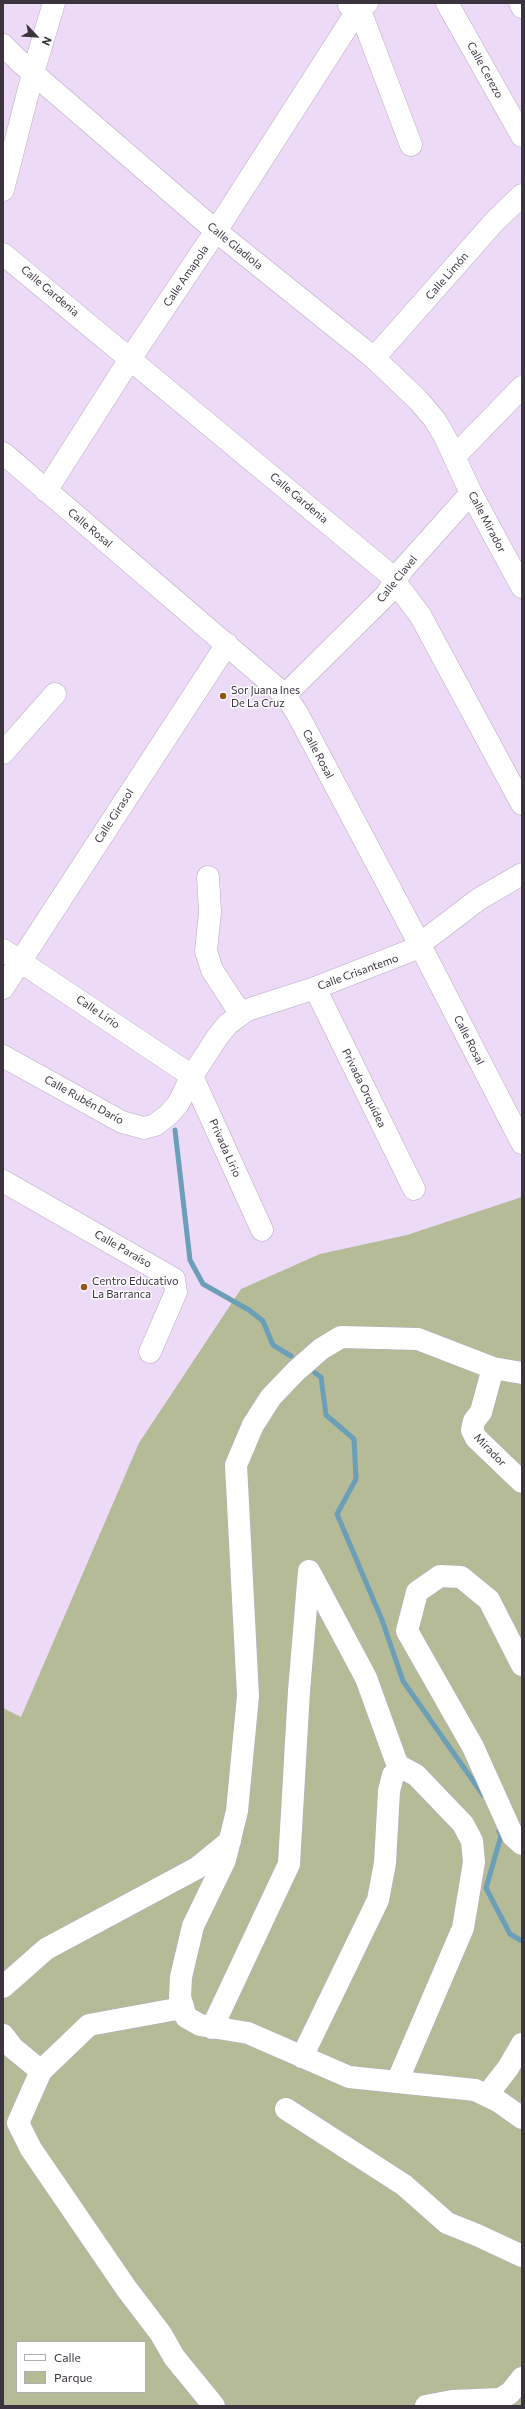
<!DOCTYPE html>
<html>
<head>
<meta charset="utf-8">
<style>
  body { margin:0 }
  #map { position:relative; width:525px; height:2409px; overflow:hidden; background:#ecdaf7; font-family:Commissioner,sans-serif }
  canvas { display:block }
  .frame { position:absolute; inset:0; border:4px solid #3b343f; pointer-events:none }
  .legend { position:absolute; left:16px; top:2341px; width:130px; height:52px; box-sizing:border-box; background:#fff; border:1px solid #b1aeb2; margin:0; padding:5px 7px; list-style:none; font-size:12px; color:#3b343f }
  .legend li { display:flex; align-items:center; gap:8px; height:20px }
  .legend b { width:20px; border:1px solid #b1aeb2 }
  .north { position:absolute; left:16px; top:16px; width:40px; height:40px; -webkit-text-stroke:3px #fff; paint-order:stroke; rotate:115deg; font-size:11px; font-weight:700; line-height:16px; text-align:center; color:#3b343f }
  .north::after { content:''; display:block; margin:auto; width:14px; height:18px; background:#3b343f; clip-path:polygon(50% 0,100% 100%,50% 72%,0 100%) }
</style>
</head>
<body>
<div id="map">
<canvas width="525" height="2409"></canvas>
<div class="frame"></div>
<ul class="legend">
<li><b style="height:5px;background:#fff"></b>Calle</li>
<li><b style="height:11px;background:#b5bb97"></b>Parque</li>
</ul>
<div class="north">N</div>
</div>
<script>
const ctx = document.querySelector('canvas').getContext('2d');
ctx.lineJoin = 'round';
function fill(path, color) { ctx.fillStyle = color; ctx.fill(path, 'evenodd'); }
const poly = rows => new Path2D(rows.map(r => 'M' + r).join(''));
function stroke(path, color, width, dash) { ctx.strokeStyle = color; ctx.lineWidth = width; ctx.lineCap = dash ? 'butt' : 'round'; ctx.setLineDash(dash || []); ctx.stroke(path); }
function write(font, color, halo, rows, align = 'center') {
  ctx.font = font + ' Commissioner,sans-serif'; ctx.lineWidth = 3; ctx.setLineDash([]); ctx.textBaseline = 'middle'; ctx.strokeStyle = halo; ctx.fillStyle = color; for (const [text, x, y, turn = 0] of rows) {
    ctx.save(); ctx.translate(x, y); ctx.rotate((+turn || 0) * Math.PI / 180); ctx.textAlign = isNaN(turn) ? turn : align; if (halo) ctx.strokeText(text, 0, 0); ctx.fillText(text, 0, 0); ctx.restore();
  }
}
fill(poly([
  [522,1197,522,2406,3,2406,3,1708,21,1717,139,1443,241,1289,320,1254,407,1235],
  [17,2342,145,2342,145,2392,17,2392]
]), '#b5bb97');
stroke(poly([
  [175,1130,190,1260,203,1284,249,1310,263,1321,273,1345,291,1356],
  [315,1373,321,1377,326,1415,354,1439,356,1479,337,1514,382,1620,403,1681,483,1795],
  [499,1831,501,1836,486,1888,510,1934,522,1941]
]), '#6b9eb7', 5);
const minor = poly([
  [447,3,522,136],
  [520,3,522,7],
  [349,5,359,8,411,145],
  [3,45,20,62,216,231,374,358,418,400,435,420,445,437,471,493,522,587],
  [3,190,33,73,54,3],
  [3,254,388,573,420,615,522,804],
  [374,358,495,221,522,195],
  [3,453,285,695,297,713,420,945,522,1143],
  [455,456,522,387],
  [46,491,130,359,216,231,359,8,367,3],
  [285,695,386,595,403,569,471,493],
  [3,753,55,694],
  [208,877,210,912,206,951,212,970,240,1013],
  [3,950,192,1076,178,1104,168,1115,155,1125,144,1128,122,1122,3,1056],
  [3,988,227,644],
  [315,988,414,1189],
  [3,1181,174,1279,176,1292,150,1352],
  [262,1230,192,1076,218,1036,228,1024,247,1010,315,988,412,950,479,899,522,874],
  [493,1368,481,1412,474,1421,472,1430,476,1438,522,1482],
  [522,1373,493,1368,418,1339,341,1337,321,1349,296,1371,271,1397,253,1425,236,1465,248,1696,237,1811,225,1860,193,1926,181,1977,180,1997,186,2017,200,2025,248,2033,349,2077,475,2090,498,2101,522,2118],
  [309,1571,366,1678,399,1769],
  [522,1665,489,1600,461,1577,440,1576,417,1592,407,1631,473,1747,513,1836,522,1844],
  [3,1987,46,1949,197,1868,230,1841],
  [182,2008,89,2025,41,2071,18,2123,31,2149,126,2288,161,2334,174,2357,214,2406],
  [212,2028,289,1864,299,1691,309,1571],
  [3,2035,13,2048,41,2071],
  [302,2057,378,1900,385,1863,389,1791,393,1775,403,1768,416,1775,463,1824,472,1841,474,1862,463,1928,397,2082],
  [487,2095,508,2068,522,2044],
  [286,2109,404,2185,447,2223,477,2235,522,2256],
  [426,2406,452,2401,500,2399,510,2393,522,2378]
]);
stroke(minor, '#b9a8c3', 23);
stroke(minor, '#fff', 22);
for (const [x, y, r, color] of [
  [223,696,4,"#925717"],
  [84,1287,4,"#925717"]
]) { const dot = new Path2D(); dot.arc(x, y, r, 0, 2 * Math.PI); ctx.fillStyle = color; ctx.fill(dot); stroke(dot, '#fff', 1.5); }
write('11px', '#3b343f', '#fff', [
  ["Calle Cerezo",485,70,61],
  ["Calle Gladiola",235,246,39],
  ["Calle Amapola",186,276,-56],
  ["Calle Limón",447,276,-49],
  ["Calle Gardenia",50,291,40],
  ["Calle Gardenia",299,498,40],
  ["Calle Mirador",487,522,62],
  ["Calle Rosal",90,528,40],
  ["Calle Clavel",397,579,-51],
  ["Calle Rosal",318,754,62],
  ["Calle Girasol",114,816,-57],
  ["Calle Crisantemo",358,972,-20],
  ["Calle Lirio",98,1012,34],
  ["Calle Rosal",469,1040,63],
  ["Privada Orquídea",364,1088,64],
  ["Calle Rubén Darío",84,1100,29],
  ["Privada Lirio",225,1148,66],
  ["Calle Paraíso",123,1249,30],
  ["Mirador",490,1450,46]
]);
write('11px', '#3b343f', '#fff', [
  ["Sor Juana Ines",231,690],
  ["De La Cruz",231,703],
  ["Centro Educativo",92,1281],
  ["La Barranca",92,1294]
], 'left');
</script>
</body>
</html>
